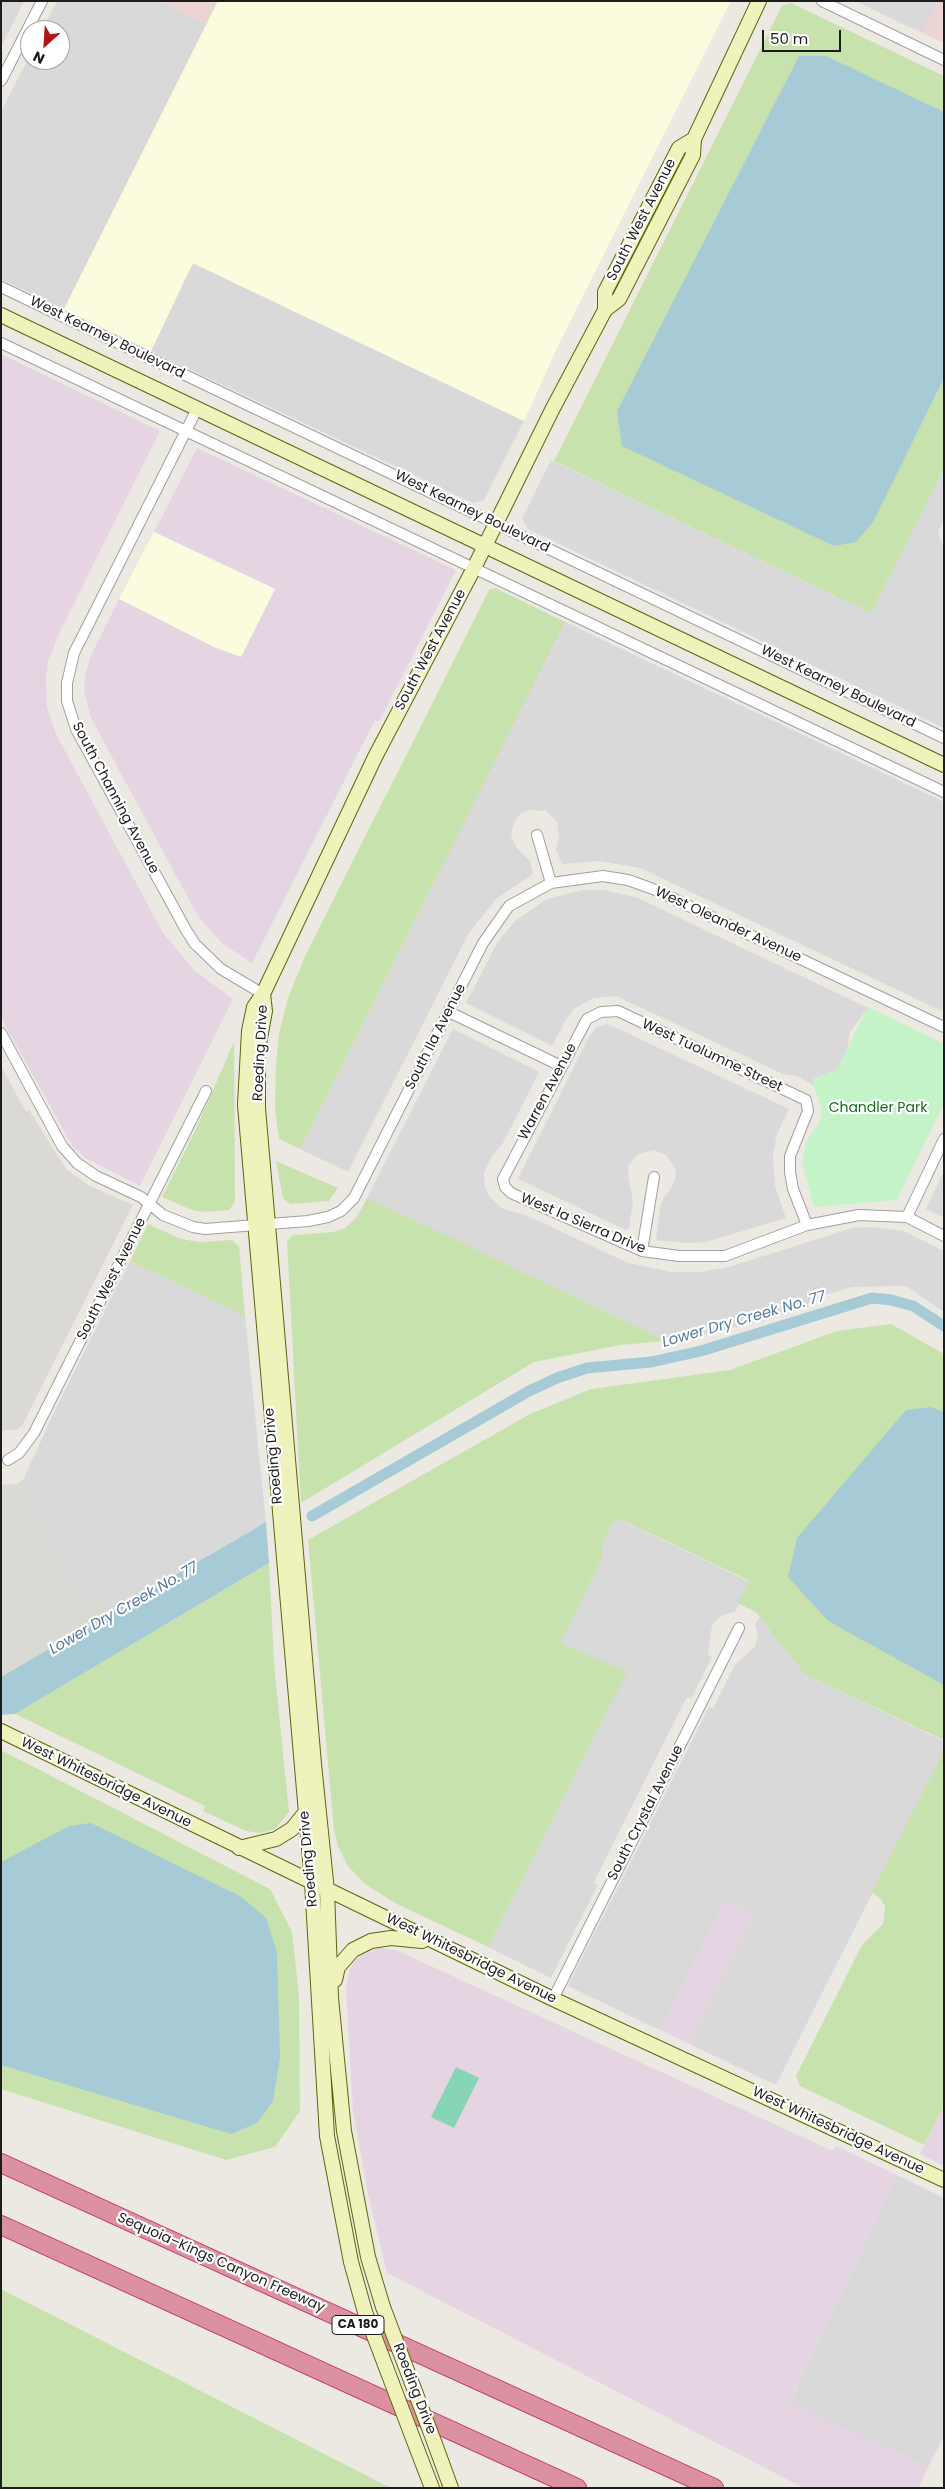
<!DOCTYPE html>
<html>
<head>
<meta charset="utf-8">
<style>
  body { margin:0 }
  #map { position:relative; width:945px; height:2489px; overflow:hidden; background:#ece9e3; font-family:Poppins,sans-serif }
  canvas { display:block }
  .frame { position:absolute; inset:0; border:2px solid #1c1c1c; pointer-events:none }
  .north { position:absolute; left:20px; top:20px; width:50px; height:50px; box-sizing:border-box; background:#fff; border:1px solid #a4a4a4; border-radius:50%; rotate:206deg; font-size:14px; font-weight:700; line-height:20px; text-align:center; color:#1c1c1c }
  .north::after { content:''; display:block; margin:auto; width:18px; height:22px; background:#b41415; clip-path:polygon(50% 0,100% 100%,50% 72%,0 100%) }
  .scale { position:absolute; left:762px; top:30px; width:79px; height:22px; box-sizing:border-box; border:2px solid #1c1c1c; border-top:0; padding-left:6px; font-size:15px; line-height:18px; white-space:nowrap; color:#1c1c1c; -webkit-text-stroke:4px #fff; paint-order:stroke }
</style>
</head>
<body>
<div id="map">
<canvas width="945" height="2489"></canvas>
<div class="frame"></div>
<div class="north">N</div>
<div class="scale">50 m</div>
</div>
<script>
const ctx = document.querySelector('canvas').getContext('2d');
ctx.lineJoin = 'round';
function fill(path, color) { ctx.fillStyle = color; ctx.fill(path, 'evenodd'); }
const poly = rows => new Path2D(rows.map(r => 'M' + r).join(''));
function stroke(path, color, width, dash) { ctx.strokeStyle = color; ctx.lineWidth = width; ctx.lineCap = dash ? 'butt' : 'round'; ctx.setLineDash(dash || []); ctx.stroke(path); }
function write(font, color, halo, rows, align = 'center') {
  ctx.font = font + ' Poppins,sans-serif'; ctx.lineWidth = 4.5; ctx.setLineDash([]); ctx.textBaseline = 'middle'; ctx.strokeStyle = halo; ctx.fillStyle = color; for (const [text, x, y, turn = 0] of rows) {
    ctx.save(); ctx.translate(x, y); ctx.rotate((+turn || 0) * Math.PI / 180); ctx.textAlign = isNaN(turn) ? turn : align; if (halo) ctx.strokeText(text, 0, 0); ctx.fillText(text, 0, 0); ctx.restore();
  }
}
fill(poly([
  [1,1,24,1,1,47],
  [57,1,160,1,207,24,64,309,1,279,1,112,30,55,30,60,60,60,60,30,42,30],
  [855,1,938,1,922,33],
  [192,263,524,421,484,500,473,503,151,351],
  [551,460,871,613,944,469,944,518,938,533,944,548,944,728,528,529,522,519],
  [565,622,944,802,944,1012,640,868,599,861,562,864,556,850,559,836,557,822,546,811,529,810,520,814,514,822,511,837,516,847,530,861,533,874,496,899,469,933,348,1172,300,1149],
  [583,890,604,890,638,898,868,1008,850,1032,847,1051,837,1070,813,1079,815,1087,800,1077,783,1074,616,996,593,998,574,1009,567,1018,552,1046,466,1003,497,943,515,921,547,899],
  [608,1024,789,1109,777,1134,773,1155,775,1186,786,1218,706,1242,688,1243,656,1240,660,1207,663,1199,672,1187,676,1175,675,1168,667,1156,654,1150,638,1154,629,1165,628,1174,633,1202,629,1228,626,1230,518,1179,590,1035,597,1027],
  [453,1029,539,1072,503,1143,490,1159,484,1173,485,1186,489,1196,503,1209,526,1215,628,1263,672,1272,700,1272,729,1267,852,1228,872,1227,903,1231,944,1251,944,1312,906,1286,852,1287,821,1296,795,1311,764,1321,687,1338,666,1341,367,1198],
  [944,1171,944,1218,926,1209],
  [130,1261,245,1316,266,1522,117,1610,71,1588,24,1488,16,1484,23,1480,58,1404],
  [621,1520,750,1582,735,1612,722,1615,712,1625,708,1654,712,1657,691,1699,687,1697,594,1882,598,1885,551,1978,488,1947,625,1675,559,1643,603,1557,602,1546,612,1523],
  [760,1616,804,1674,944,1741,944,1750,776,2085,689,2044,754,1914,725,1901,660,2030,568,1986,709,1707,713,1709,735,1665,755,1646,758,1636,755,1625],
  [897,2175,944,2198,944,2436,928,2467,789,2403]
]), '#dad9d9');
fill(poly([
  [160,1,218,1,207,24],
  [938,1,944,1,944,43,922,33]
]), '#ecd4d3');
fill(poly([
  [1,354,160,431,57,638,48,662,46,678,47,707,56,734,163,933,195,971,233,999,140,1186,87,1159,73,1147,1,1018],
  [197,448,456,570,379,722,375,720,252,963,223,944,205,925,194,909,91,718,84,691,85,677,90,657,119,599,241,656,275,589,154,532],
  [725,1900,754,1914,689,2044,660,2030],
  [378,1948,396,1950,833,2151,836,2146,897,2175,789,2402,928,2467,918,2488,804,2488,387,2273,368,2194,353,2112,346,1989,349,1971,354,1962,361,1956],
  [944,2106,944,2166,920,2154]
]), '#e5d5e2');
fill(poly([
  [218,1,731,1,557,348,524,421,193,263,151,351,64,309],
  [154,532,275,589,241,657,216,648,119,599]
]), '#fbfbdd');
fill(poly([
  [1,1066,26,1112,29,1110,66,1169,88,1185,133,1205,22,1426,16,1430,1,1431],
  [16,1484,24,1488,71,1588,117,1610,1,1677,1,1485]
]), '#dbd9d4');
fill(poly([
  [791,3,944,76,944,469,871,613,554,461,782,6],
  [495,588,565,622,300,1149,279,1139,275,1110,276,1063,279,1034,288,998,306,954,430,708,489,590],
  [234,1042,235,1202,229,1210,206,1212,192,1210,162,1197,195,1131],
  [276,1161,338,1188,329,1201,290,1204,283,1198],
  [367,1198,481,1252,666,1341,620,1345,534,1362,301,1503,287,1242,293,1235,333,1232,345,1228,357,1217],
  [148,1224,181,1239,199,1242,232,1240,239,1246,245,1316,130,1261],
  [891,1324,944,1354,944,1740,804,1674,757,1613,738,1603,750,1581,622,1520,612,1523,602,1546,603,1557,560,1643,627,1672,488,1947,395,1903,365,1884,347,1865,338,1846,334,1830,308,1540,530,1414,591,1389,730,1370,837,1331],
  [269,1563,274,1663,289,1812,275,1829,260,1833,246,1831,203,1811,205,1806,15,1714],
  [1,1750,270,1889,292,1932,299,1996,300,2111,275,2147,226,2160,1,2089],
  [944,1750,944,2106,924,2145,800,2086,796,2076,862,1945,883,1924,885,1906,880,1898,872,1892],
  [1,2289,391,2488,1,2488]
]), '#c7e2ad');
fill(poly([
  [868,1007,944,1044,944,1103,897,1200,814,1207,802,1163,806,1141,820,1122,822,1111,812,1079,836,1071]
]), '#c3f3c6');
fill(poly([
  [456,2067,479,2078,454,2128,431,2117]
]), '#88d4b6');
fill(poly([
  [799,56,826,56,944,112,944,378,873,522,856,542,834,546,622,446,617,411],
  [931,1407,944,1412,944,1685,828,1621,788,1577,797,1538,906,1410],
  [266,1522,269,1563,15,1714,1,1715,1,1677],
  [91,1823,240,1896,266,1918,277,1952,280,2058,273,2101,257,2123,231,2134,1,2065,1,1862,69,1826]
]), '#a7cbd6');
stroke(poly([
  [312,1516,529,1391,557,1378,587,1368,651,1362,701,1351,872,1298,891,1300,913,1306,944,1326]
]), '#a7cbd6', 11);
const street = poly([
  [822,1,944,60],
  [1,81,42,1],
  [1,287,944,738],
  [1,343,944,792],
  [197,409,74,653,67,683,67,701,76,729,186,930,195,944,221,969,263,994],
  [537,835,551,883],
  [449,1012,561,1066],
  [1,1033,62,1146,77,1163,96,1176,141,1197,163,1215,193,1227,205,1229,308,1221,328,1217,341,1211,354,1198,483,943,509,906,551,883,603,876,628,880,653,889,944,1027],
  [907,1217,944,1139],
  [807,1225,793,1189,790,1172,790,1156,808,1111,806,1100,618,1011,601,1012,587,1019,503,1179,505,1187,511,1193,642,1251,679,1256,725,1256,807,1225,859,1215,907,1217,944,1236],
  [642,1251,654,1177],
  [8,1460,19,1453,34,1433,206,1091],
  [553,1999,739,1628]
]);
const secondary = poly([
  [605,310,605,292,679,148,694,139],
  [1,315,944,765],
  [263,994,265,1011,258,1049,258,1108,314,1764,327,1891,331,1998,344,2131,368,2257,383,2307],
  [1,1731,553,1999,944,2180],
  [239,1848,276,1839,292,1829,305,1813],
  [335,1980,338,1967,353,1950,371,1941,391,1938,422,1941],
  [365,2312,351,2262,327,2136,312,1883,245,1105,249,1031,254,1007,263,994,375,757,474,568,552,410,605,310,619,299,693,155,694,139,759,1],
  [435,2444,451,2488],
  [417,2449,432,2488]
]);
const highway = poly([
  [1,2163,714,2488],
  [1,2225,577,2488]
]);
stroke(street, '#a0a0a0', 12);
stroke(secondary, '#5d660f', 16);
stroke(highway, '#c43567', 20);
stroke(street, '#fff', 10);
stroke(secondary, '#f0f2bb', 14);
stroke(highway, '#dc91a0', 18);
const secondaryBridge = poly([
  [383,2307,435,2444],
  [365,2312,417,2449]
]);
stroke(secondaryBridge, '#5d660f', 16, []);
stroke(secondaryBridge, '#f0f2bb', 14);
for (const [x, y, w] of [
  [358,2325,52]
]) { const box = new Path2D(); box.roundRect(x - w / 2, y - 9.5, w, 19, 4); ctx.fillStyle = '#fff'; ctx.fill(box); stroke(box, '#1c1c1c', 1); }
write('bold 12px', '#1c1c1c', null, [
  ["CA 180",358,2325]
]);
write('14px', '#1c1c1c', '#fff', [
  ["South West Avenue",642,220,-63],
  ["West Kearney Boulevard",107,338,26],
  ["West Kearney Boulevard",472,512,26],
  ["South West Avenue",431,650,-62],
  ["West Kearney Boulevard",838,687,26],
  ["South Channing Avenue",115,798,62],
  ["West Oleander Avenue",728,925,25],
  ["South Ila Avenue",436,1037,-63],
  ["Roeding Drive",261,1053,-87],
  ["West Tuolumne Street",712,1056,25],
  ["Warren Avenue",548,1092,-62],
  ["West la Sierra Drive",583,1224,23],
  ["South West Avenue",112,1279,-63],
  ["Roeding Drive",274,1456,-95],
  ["West Whitesbridge Avenue",106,1783,26],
  ["South Crystal Avenue",646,1813,-63],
  ["Roeding Drive",309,1859,-95],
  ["West Whitesbridge Avenue",471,1959,26],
  ["West Whitesbridge Avenue",838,2131,25],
  ["Sequoia–Kings Canyon Freeway",221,2263,24],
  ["Roeding Drive",414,2389,69]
]);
write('14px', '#166e1d', '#fff', [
  ["Chandler Park",878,1108]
]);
write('italic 15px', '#537aa1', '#fff', [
  ["Lower Dry Creek No. 77",744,1320,-16],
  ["Lower Dry Creek No. 77",124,1609,-30]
]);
</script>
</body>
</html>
